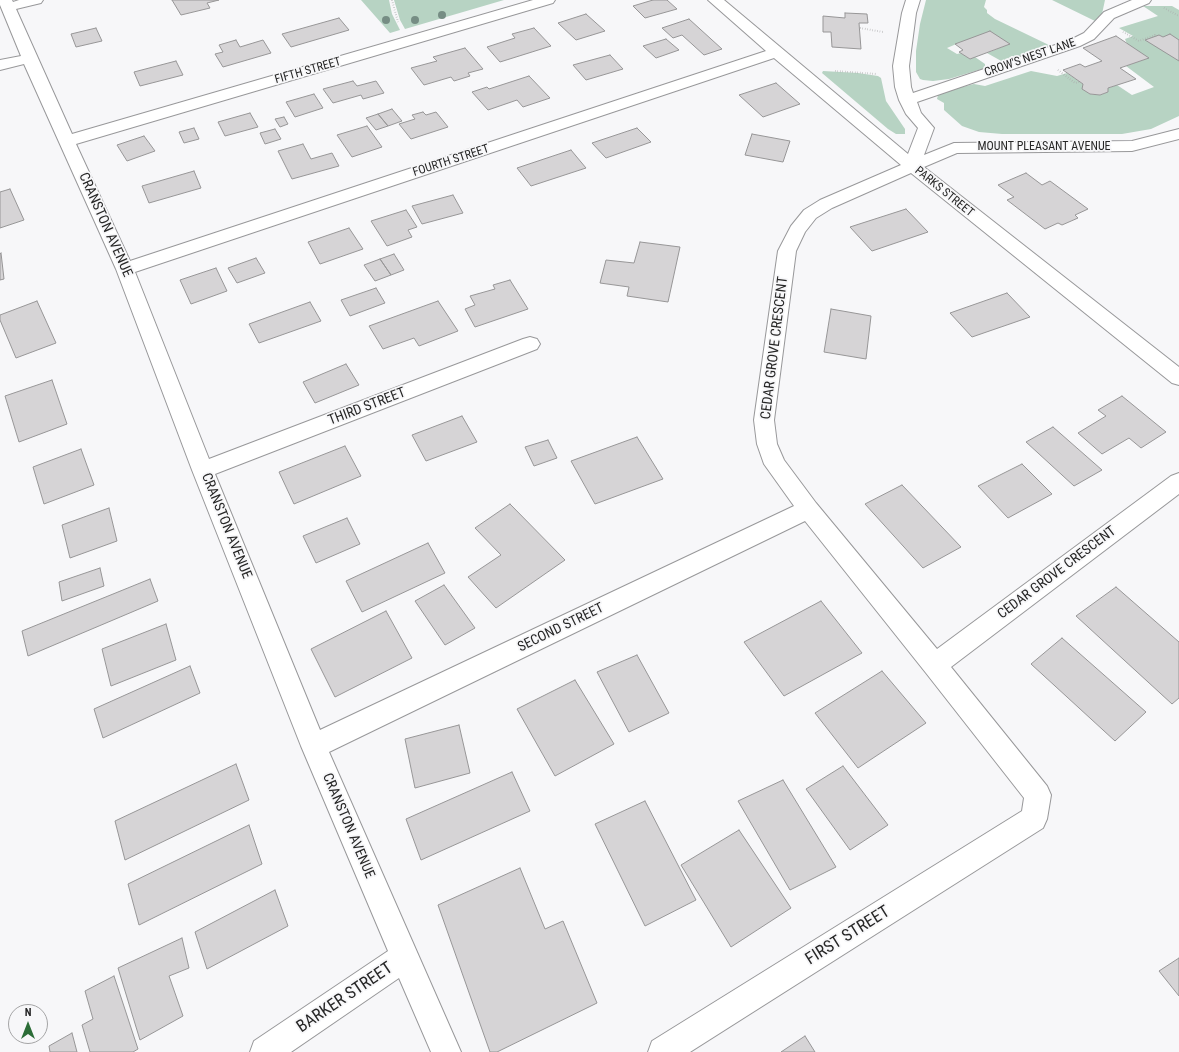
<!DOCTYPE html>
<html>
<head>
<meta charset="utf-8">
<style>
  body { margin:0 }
  #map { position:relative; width:1179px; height:1052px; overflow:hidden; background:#f7f7f9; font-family:"Roboto Condensed",sans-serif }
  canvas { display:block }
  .north { position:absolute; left:8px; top:1004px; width:40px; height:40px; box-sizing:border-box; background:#f7f7f9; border:1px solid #a4a4a5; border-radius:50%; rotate:0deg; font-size:11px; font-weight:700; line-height:16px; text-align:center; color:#272727 }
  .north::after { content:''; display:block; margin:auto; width:14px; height:18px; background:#2c6d37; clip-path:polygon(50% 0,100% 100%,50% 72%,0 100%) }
</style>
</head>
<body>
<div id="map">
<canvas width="1179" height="1052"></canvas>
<div class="north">N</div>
</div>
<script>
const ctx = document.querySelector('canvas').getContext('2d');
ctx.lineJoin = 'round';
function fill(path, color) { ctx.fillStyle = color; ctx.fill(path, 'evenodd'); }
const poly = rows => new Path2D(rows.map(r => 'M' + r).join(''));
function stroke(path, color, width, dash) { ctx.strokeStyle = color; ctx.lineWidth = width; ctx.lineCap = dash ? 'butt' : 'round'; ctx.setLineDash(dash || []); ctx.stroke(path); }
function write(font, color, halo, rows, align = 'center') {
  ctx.font = font + ' "Roboto Condensed",sans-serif'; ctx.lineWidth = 3.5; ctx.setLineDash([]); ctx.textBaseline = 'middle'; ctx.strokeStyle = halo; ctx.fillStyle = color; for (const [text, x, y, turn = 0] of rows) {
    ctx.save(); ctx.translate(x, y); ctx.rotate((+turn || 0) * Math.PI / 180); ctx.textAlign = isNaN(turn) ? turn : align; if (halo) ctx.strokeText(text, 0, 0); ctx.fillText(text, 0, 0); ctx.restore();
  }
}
fill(poly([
  [361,0,389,0,392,14,400,30,390,33],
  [394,0,504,0,405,29,400,20],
  [926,0,986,0,984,7,987,10,987,13,995,19,1051,46,1003,62,987,53,1007,45,961,42,947,48,957,54,961,53,970,59,975,57,985,64,985,68,949,79,933,81,923,80,920,79,916,72,916,51,920,24],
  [1052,0,1105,0,1102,14,1095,21],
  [1143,6,1172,6,1179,10,1179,116,1151,129,1122,134,1002,134,979,132,962,126,944,110,944,103,937,99,938,95,962,87,974,84,985,86,1031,71,1057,76,1067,73,1083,84,1083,89,1090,94,1100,95,1108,92,1108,88,1117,85,1132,95,1154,87,1126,66,1148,58,1127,44,1125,39,1133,36,1119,28,1158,16],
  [823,71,858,73,878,76,881,78,886,101,905,129,905,134,896,134,888,129,822,73]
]), '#b7d3c3');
const building = poly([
  [172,0,219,0,207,3,210,8,181,15,172,0],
  [653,0,667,0,677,9,645,18,633,6,653,0],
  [845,13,867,14,868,23,859,23,861,49,832,47,831,32,823,32,823,16,845,18,845,13],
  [586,14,605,31,576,40,558,23,586,14],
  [339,18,349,30,291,47,282,34,339,18],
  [689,19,722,49,704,55,682,35,673,38,662,28,689,19],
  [96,28,102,41,76,47,71,34,96,28],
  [534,28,551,46,500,62,487,47,515,38,512,34,534,28],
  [990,31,1010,44,970,59,959,52,963,50,955,44,990,31],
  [1170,34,1179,40,1179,61,1145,40,1159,35,1163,37,1170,34],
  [1116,36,1149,58,1120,68,1136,79,1108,88,1108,92,1100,95,1090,94,1082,89,1083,84,1063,70,1080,64,1085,67,1102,61,1083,48,1116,36],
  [666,39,679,50,656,58,643,46,666,39],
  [236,40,240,47,263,40,271,53,223,67,215,54,223,52,219,45,236,40],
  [465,48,483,69,468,73,470,76,454,81,451,77,424,85,411,68,437,61,433,57,465,48],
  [610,55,623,69,586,80,573,65,610,55],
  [176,61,183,75,140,86,134,72,176,61],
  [529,76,550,98,523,107,517,100,488,110,472,92,487,87,489,89,529,76],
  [353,81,357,86,376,81,384,93,363,99,361,95,333,103,323,89,353,81],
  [776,83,800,104,763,117,739,95,776,83],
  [314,94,323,108,295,117,286,102,314,94],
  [392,109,402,121,388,126,378,114,392,109],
  [423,112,426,115,436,112,448,127,411,139,399,124,415,119,412,115,423,112],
  [250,113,258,127,225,136,218,122,250,113],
  [378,114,388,126,376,130,366,118,378,114],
  [284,117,288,124,280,127,275,119,284,117],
  [367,126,382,147,352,157,337,135,367,126],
  [194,128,199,139,184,143,179,132,194,128],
  [637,128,651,142,606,158,592,143,637,128],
  [275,129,281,139,265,144,260,133,275,129],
  [752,134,790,141,783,162,745,155,752,134],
  [144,136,155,151,127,161,117,145,144,136],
  [303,144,311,159,332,153,339,166,292,179,278,151,303,144],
  [571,150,586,168,531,186,517,168,571,150],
  [194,171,201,188,149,203,142,186,194,171],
  [1026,173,1042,185,1050,181,1088,209,1075,215,1078,218,1062,225,1058,223,1045,229,1007,200,1014,197,998,185,1026,173],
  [10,189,24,220,0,228,0,192,10,189],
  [453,195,463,213,422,224,412,206,453,195],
  [906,209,928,232,872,251,850,227,906,209],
  [406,210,417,227,408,230,412,237,387,246,371,221,406,210],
  [349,228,363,249,320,264,308,242,349,228],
  [640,242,680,247,668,302,627,296,629,287,600,283,606,260,634,263,640,242],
  [1,253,4,279,0,280,0,254,1,253],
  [394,254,404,270,391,275,380,259,394,254],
  [256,258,265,273,237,283,228,268,256,258],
  [380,259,391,275,375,281,364,265,380,259],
  [216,268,227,291,191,304,180,280,216,268],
  [510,280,528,309,475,327,465,309,475,305,470,296,495,289,493,285,510,280],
  [376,288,385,303,350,316,341,300,376,288],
  [1007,293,1030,317,972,337,950,313,1007,293],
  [37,301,56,343,16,358,0,320,0,315,37,301],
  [438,301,458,331,419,346,414,338,383,349,369,326,438,301],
  [310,302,321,321,259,343,249,324,310,302],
  [831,309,871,316,866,359,824,352,831,309],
  [346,364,359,385,315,403,303,382,346,364],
  [52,380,67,424,19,442,5,396,52,380],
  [1122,396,1166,432,1141,448,1129,438,1102,454,1078,433,1106,416,1098,410,1122,396],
  [462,416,477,442,426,461,412,435,462,416],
  [1053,427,1102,470,1074,486,1026,442,1053,427],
  [637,437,663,479,595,504,571,461,637,437],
  [548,440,557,458,534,466,525,447,548,440],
  [345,446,361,476,294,504,279,472,345,446],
  [81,449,94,485,44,504,33,467,81,449],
  [1022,464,1052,494,1008,518,978,486,1022,464],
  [902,485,961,547,923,568,865,504,902,485],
  [510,504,565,560,496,608,468,577,501,555,475,528,510,504],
  [109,508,117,541,70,558,62,525,109,508],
  [347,518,360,544,316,563,303,536,347,518],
  [428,543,445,573,362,612,346,581,428,543],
  [100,568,104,586,62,601,59,582,100,568],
  [150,579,158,601,28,656,22,631,150,579],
  [444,585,475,628,445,645,415,601,444,585],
  [1116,587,1179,642,1179,698,1172,704,1076,616,1116,587],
  [821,601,862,653,784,696,744,642,821,601],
  [386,611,412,658,335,697,311,649,386,611],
  [166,624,176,660,111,686,102,649,166,624],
  [1062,638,1146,712,1115,741,1031,664,1062,638],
  [637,655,669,713,629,732,597,672,637,655],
  [190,666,200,693,103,738,94,709,190,666],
  [882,671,926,723,858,768,815,713,882,671],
  [575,680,614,744,555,776,517,709,575,680],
  [459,725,470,773,415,788,405,739,459,725],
  [236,764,249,800,125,860,115,821,236,764],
  [843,766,888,825,850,850,806,789,843,766],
  [512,772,530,811,421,860,406,819,512,772],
  [783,780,836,867,790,890,738,801,783,780],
  [645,801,696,900,645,926,595,824,645,801],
  [249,825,262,864,139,925,128,884,249,825],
  [739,830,791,908,731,947,681,865,739,830],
  [520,868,545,929,563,921,597,1003,497,1052,490,1052,438,905,520,868],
  [275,890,288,926,207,969,195,932,275,890],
  [182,938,189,968,169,976,183,1016,140,1040,118,968,182,938],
  [1179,958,1179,996,1159,971,1179,958],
  [114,976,138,1049,133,1052,90,1052,82,1025,93,1019,85,991,114,976],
  [72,1033,77,1052,50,1052,49,1046,72,1033],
  [805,1036,815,1052,781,1052,805,1036]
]);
fill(building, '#d6d4d6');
stroke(building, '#979697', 1);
const minor = poly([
  [0,0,12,0,13,2,19,0,43,0,41,3,16,9,72,134,533,0,555,0,553,3,76,144,130,261,766,51,708,0,724,0,908,154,918,128,906,114,899,100,895,87,893,66,902,13,906,0,920,0,916,13,909,66,911,87,913,93,1070,40,1084,33,1104,12,1132,0,1151,0,1149,3,1114,18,1094,39,1080,46,917,102,921,113,934,128,924,155,954,143,1132,141,1179,129,1179,139,1132,151,957,153,924,167,1179,367,1179,385,1172,383,911,173,832,208,816,218,805,232,796,251,774,420,777,444,784,460,816,503,937,649,1171,476,1179,473,1179,494,951,667,1047,786,1051,795,1047,819,1043,828,690,1052,648,1052,652,1041,1022,811,1024,798,926,673,805,521,329,752,461,1052,431,1052,399,978,291,1052,250,1052,254,1041,388,951,301,746,192,470,116,269,24,64,0,70,0,60,21,56,0,5,0,0],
  [774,58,901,165,820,200,804,210,791,226,778,251,754,420,757,444,764,464,794,506,320,730,215,474,537,349,540,344,537,339,530,337,523,339,209,459,135,272,774,58]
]);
stroke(minor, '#98989a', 2);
stroke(poly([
  [392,0,398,22],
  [1164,8,1179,16],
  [860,28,883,32],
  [1123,32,1139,41,1155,35,1157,36],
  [1058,70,1075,83,1079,82],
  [835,71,877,74]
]), '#acacad', 2, [0.5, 2]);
fill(minor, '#fff');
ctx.fillStyle = '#768d84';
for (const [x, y] of [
  [442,15],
  [386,20],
  [415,20]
]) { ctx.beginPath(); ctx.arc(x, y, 4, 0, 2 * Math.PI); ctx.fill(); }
write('12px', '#272727', '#f7f7f9', [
  ["CROW'S NEST LANE",1030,58,-19],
  ["FIFTH STREET",308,71,-16],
  ["MOUNT PLEASANT AVENUE",1044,147],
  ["FOURTH STREET",451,161,-18],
  ["PARKS STREET",944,192,39]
]);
write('14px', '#272727', '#f7f7f9', [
  ["CRANSTON AVENUE",105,225,66],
  ["CEDAR GROVE CRESCENT",775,348,-83],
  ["THIRD STREET",367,407,-21],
  ["CRANSTON AVENUE",226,526,68],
  ["CEDAR GROVE CRESCENT",1057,573,-37],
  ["SECOND STREET",561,628,-26],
  ["CRANSTON AVENUE",348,826,67]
]);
write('17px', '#272727', '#f7f7f9', [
  ["FIRST STREET",848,936,-32],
  ["BARKER STREET",345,998,-34]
]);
</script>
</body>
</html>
